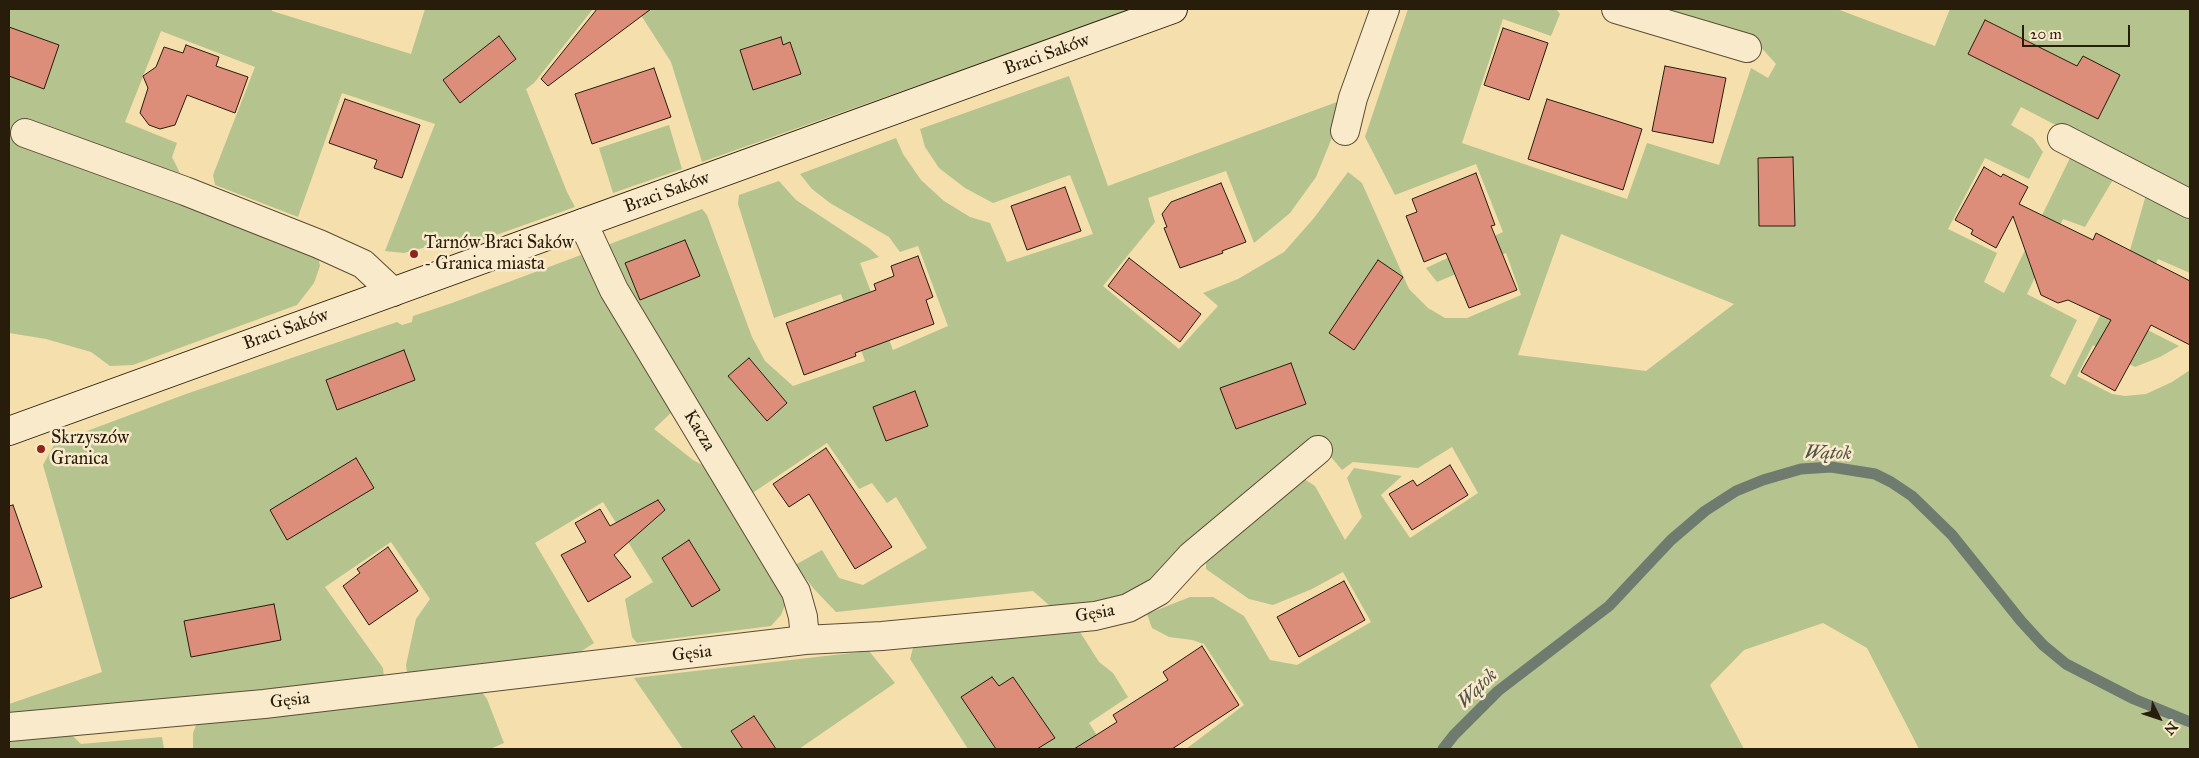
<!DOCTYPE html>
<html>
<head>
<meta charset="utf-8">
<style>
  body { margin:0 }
  #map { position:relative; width:2199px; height:758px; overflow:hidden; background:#f5dfad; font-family:"IM FELL Great Primer",serif }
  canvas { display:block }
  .frame { position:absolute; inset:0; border:10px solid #281c0b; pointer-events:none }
  .north { position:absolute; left:2134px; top:693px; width:50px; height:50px; -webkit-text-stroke:4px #f8eaca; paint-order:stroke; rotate:131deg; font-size:14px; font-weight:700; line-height:20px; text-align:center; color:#281c0b }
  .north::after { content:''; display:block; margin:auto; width:18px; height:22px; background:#281c0b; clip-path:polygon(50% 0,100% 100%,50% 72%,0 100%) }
  .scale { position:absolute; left:2022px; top:25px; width:108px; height:22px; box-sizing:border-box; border:2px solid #281c0b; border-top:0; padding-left:6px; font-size:15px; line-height:18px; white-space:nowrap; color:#281c0b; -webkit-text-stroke:4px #f8eaca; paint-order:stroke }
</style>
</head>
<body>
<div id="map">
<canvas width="2199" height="758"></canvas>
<div class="frame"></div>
<div class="north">N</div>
<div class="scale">20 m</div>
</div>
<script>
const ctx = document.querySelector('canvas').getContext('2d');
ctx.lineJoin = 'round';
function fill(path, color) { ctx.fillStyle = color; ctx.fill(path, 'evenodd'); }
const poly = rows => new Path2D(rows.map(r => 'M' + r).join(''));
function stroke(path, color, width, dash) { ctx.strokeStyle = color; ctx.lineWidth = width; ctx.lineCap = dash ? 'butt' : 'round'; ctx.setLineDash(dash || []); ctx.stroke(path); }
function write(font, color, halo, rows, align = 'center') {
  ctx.font = font + ' "IM FELL Great Primer",serif'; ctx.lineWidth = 5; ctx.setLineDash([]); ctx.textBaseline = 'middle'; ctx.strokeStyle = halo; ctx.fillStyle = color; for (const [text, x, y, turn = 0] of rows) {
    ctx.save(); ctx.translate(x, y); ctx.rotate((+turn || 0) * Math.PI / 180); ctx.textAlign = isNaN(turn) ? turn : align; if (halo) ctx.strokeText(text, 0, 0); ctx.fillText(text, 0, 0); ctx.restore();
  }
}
fill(poly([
  [9,9,272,9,272,11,411,54,425,9,593,9,534,83,526,89,567,192,575,207,451,251,449,236,426,247,404,253,385,251,435,124,342,93,298,217,215,185,213,175,255,67,161,31,125,122,177,143,172,157,180,173,68,138,317,252,320,266,314,283,297,305,133,365,110,366,91,352,46,339,9,333],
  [637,9,1133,9,702,162,671,62],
  [1408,9,1556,9,1560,14,1551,36,1503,19,1462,143,1627,199,1647,143,1719,165,1751,68,1768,78,1776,64,1757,43,1657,9,1837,9,1935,46,1950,9,2190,9,2190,195,2021,107,2011,125,2033,138,2043,152,2029,179,1985,158,1948,229,1997,253,1984,282,2004,293,2071,156,2114,178,2085,227,2063,219,2027,294,2077,320,2050,376,2065,385,2126,264,2146,195,2190,219,2190,273,2158,259,2128,320,2179,346,2160,357,2135,367,2093,345,2077,376,2112,394,2125,396,2146,394,2172,382,2190,370,2190,749,1919,749,1867,648,1823,623,1744,650,1710,685,1744,749,1186,749,1244,705,1204,644,1192,640,1169,637,1152,628,1147,614,1190,597,1213,597,1244,616,1270,660,1297,665,1371,622,1343,572,1312,589,1273,605,1249,599,1206,569,1206,554,1304,479,1315,486,1345,540,1362,517,1347,478,1354,468,1402,476,1381,495,1410,538,1478,493,1452,447,1418,468,1353,462,1342,470,1314,437,1153,585,1118,599,1050,606,1033,591,836,612,814,589,795,565,822,550,839,578,863,585,927,548,896,497,887,503,872,483,859,489,827,443,751,494,608,250,610,244,702,209,707,215,752,337,765,361,793,386,865,361,841,294,774,318,738,204,739,195,779,181,796,200,869,248,879,257,860,263,893,350,948,326,918,246,900,252,889,237,830,203,812,189,800,174,896,138,903,154,921,180,944,201,970,217,990,223,1007,262,1093,234,1070,175,993,203,965,188,939,168,925,147,920,129,1069,76,1108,186,1337,102,1338,123,1316,177,1290,213,1254,243,1226,171,1148,198,1155,222,1103,286,1179,349,1218,306,1203,293,1238,279,1284,252,1314,218,1348,172,1362,183,1409,289,1428,308,1445,318,1467,318,1521,295,1506,253,1437,282,1426,268,1503,232,1476,164,1395,195,1365,137],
  [1561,234,1734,304,1646,371,1518,355],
  [669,125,682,169,613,193,599,148],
  [581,255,675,409,654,429,693,460,713,471,788,597,781,615,771,626,637,643,632,637,625,599,653,582,603,502,535,543,594,643,574,656,464,671,407,673,406,665,416,619,430,599,391,542,325,587,383,668,384,679,9,720,9,704,102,672,43,465,55,443,186,394,397,322,402,325,412,322,413,316,452,303],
  [1080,632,1099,662,1113,673,1128,697,1089,723,1106,749,968,749,910,659,913,648,1011,637],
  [869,651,895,683,799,749,683,749,634,678],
  [481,691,487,699,504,743,490,749,193,749,193,733,198,720],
  [68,731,81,744,162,737,164,749,9,749,9,735]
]), '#b5c38f');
stroke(poly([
  [1443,749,1454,735,1498,691,1609,606,1671,540,1705,511,1736,491,1763,480,1801,469,1831,467,1875,474,1891,482,1912,496,1952,535,2021,621,2043,645,2066,664,2134,699,2190,722]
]), '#707b70', 11);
const building = poly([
  [597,9,651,9,548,86,541,79,597,9],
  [1985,20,2077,66,2083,56,2120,75,2098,119,1968,54,1985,20],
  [9,27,59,45,44,89,9,76,9,27],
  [1503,28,1548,43,1529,100,1484,85,1503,28],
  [499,36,516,59,460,103,443,80,499,36],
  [781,37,783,45,790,42,801,74,753,90,740,50,781,37],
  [186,45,219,57,216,66,248,77,235,113,187,95,175,125,160,129,149,125,140,113,148,88,143,76,156,67,164,47,183,53,186,45],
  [1665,66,1726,78,1713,143,1652,131,1665,66],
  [654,68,671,117,592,144,575,94,654,68],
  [345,99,420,125,402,178,374,168,377,160,329,143,345,99],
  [1547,99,1642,129,1623,190,1528,159,1547,99],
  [1793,157,1795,226,1759,226,1758,158,1793,157],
  [1984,167,2001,177,2003,174,2028,187,2019,204,2093,240,2096,233,2190,281,2190,345,2151,325,2115,391,2081,372,2111,320,2068,300,2058,303,2041,295,2013,216,1996,248,1971,234,1973,230,1955,220,1984,167],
  [1476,173,1495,225,1491,226,1517,290,1469,308,1446,253,1424,262,1406,216,1417,212,1412,199,1476,173],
  [1221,183,1246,242,1222,251,1223,253,1180,268,1164,228,1167,227,1162,214,1171,202,1221,183],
  [1065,187,1081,231,1027,250,1011,206,1065,187],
  [685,240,700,276,640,300,625,263,685,240],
  [918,256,933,297,926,300,934,324,855,353,856,356,804,375,786,323,876,290,874,284,894,276,891,266,918,256],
  [1129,258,1201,314,1180,342,1108,286,1129,258],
  [1378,260,1403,277,1354,350,1329,333,1378,260],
  [404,350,415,380,337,410,326,380,404,350],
  [749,358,787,403,767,421,728,376,749,358],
  [1291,363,1306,404,1236,429,1220,388,1291,363],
  [915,391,928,426,886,441,873,407,915,391],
  [826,448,892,547,855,569,809,494,789,507,773,484,826,448],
  [356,458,374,488,287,540,270,510,356,458],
  [1450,465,1468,495,1412,530,1389,494,1413,480,1417,486,1450,465],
  [658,500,665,510,614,555,631,577,588,602,561,555,586,542,575,523,600,509,610,526,658,500],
  [13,505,42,587,9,599,9,506,13,505],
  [689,540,720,590,692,607,662,558,689,540],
  [388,547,418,591,369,625,343,586,360,573,357,569,388,547],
  [1344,581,1365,620,1299,657,1277,617,1344,581],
  [274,604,281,640,191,657,184,621,274,604],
  [1202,646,1239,705,1172,749,1074,749,1117,722,1113,715,1168,680,1163,672,1202,646],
  [992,677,999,686,1013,677,1055,738,1037,749,996,749,961,697,992,677],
  [754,716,776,749,743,749,731,731,754,716]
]);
fill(building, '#dd8e7b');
stroke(building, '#281c0b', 1);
const street = poly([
  [1616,9,1747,48],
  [1345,131,1353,98,1385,9],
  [25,133,185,191,319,244,363,264,393,292],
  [2062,138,2190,204],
  [583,223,614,290,796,592,803,617,805,640],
  [9,727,264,704,805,640,882,636,1095,616,1128,608,1159,591,1191,556,1318,450]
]);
const secondary = poly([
  [9,431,1173,9]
]);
stroke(street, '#5b4d34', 30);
stroke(secondary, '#281c0b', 30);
stroke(street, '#f8eaca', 28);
stroke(secondary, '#f8eaca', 28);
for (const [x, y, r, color] of [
  [414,254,5,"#8f2418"],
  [41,449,5,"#8f2418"]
]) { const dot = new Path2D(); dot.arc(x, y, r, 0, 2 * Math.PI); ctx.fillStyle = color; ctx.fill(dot); stroke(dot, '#f8eaca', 2); }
write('18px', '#281c0b', '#f8eaca', [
  ["Braci Saków",1047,55,-20],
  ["Braci Saków",667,193,-20],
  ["Braci Saków",286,330,-20],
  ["Kacza",699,431,59],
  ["Gęsia",1095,614,-10],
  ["Gęsia",692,654,-7],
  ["Gęsia",290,701,-7]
]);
write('18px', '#281c0b', '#f8eaca', [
  ["Tarnów Braci Saków",424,244],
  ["- Granica miasta",424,265],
  ["Skrzyszów",51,439],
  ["Granica",51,460]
], 'left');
write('italic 19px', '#525346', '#f8eaca', [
  ["Wątok",1828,454,1],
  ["Wątok",1478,689,-44]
]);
</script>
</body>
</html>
